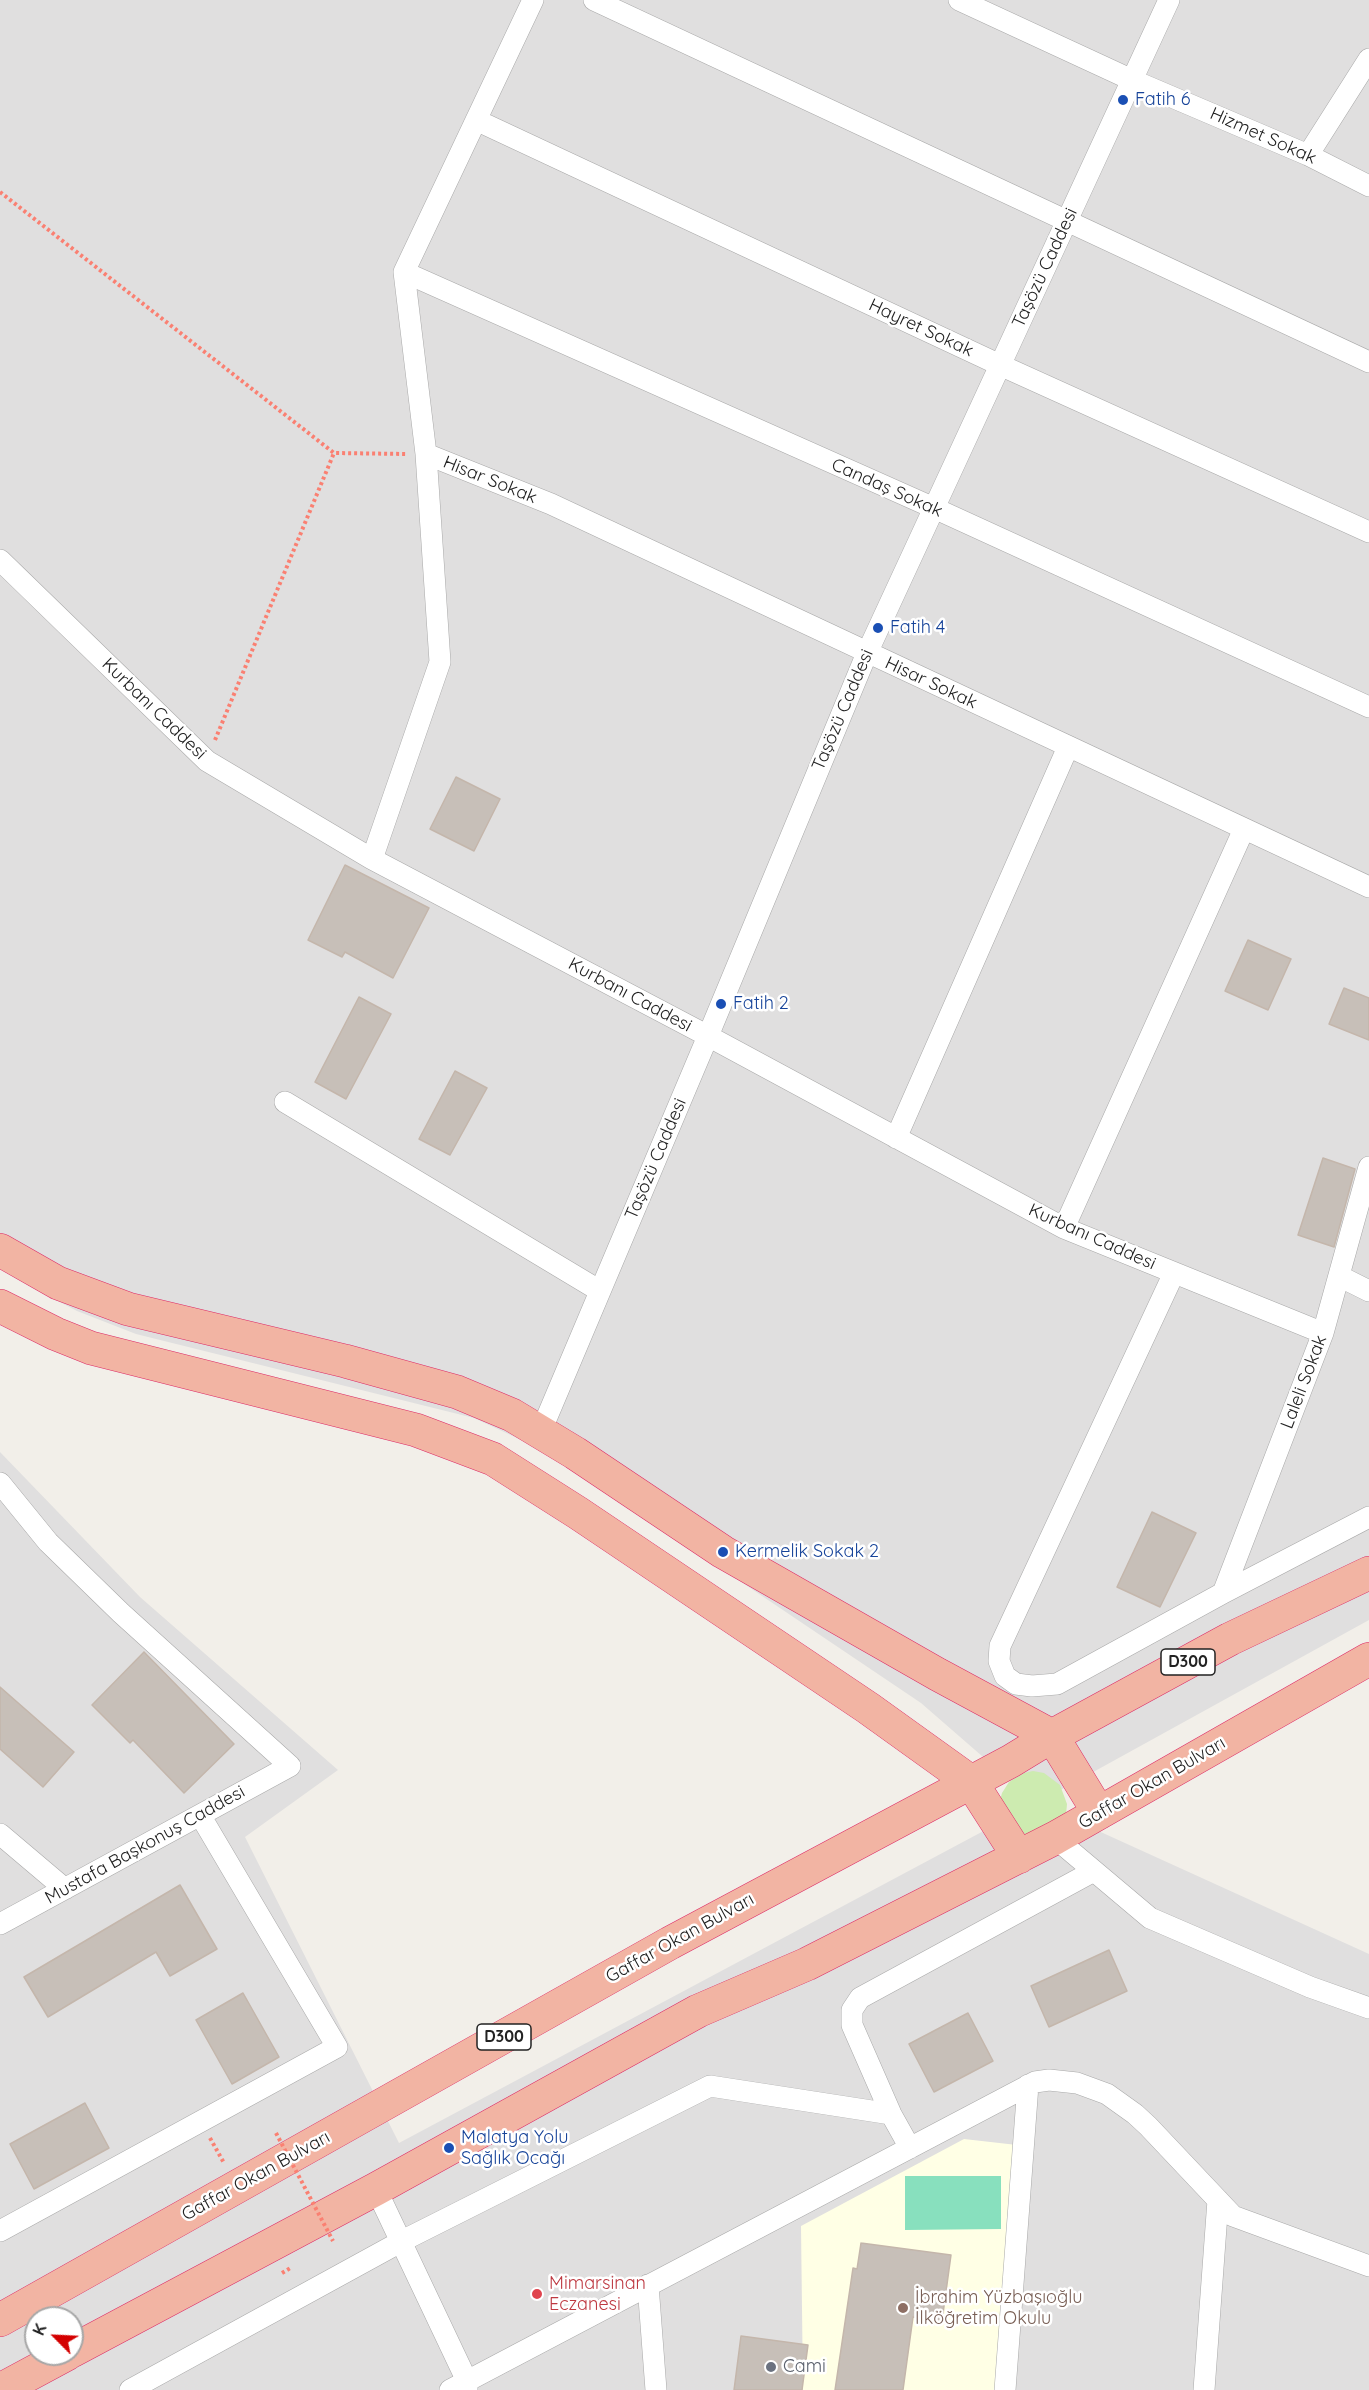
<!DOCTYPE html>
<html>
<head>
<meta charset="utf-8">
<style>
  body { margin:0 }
  #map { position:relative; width:1369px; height:2390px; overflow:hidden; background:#f2efe9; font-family:Quicksand,sans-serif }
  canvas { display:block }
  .north { position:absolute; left:24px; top:2306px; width:60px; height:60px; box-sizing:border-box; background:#fff; border:2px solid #a7a7a7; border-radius:50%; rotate:294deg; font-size:16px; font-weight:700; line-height:24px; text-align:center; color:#222 }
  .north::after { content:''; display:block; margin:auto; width:21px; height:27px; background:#d40000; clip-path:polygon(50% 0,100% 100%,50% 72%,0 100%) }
</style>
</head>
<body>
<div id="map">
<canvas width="1369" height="2390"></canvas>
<div class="north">K</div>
</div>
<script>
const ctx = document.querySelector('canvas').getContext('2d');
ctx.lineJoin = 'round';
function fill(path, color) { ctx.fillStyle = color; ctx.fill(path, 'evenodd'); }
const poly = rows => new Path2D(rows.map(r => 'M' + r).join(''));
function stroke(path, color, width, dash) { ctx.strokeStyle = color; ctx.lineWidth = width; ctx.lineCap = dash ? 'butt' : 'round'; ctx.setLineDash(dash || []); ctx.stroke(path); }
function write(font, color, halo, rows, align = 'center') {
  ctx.font = font + ' Quicksand,sans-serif'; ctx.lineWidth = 5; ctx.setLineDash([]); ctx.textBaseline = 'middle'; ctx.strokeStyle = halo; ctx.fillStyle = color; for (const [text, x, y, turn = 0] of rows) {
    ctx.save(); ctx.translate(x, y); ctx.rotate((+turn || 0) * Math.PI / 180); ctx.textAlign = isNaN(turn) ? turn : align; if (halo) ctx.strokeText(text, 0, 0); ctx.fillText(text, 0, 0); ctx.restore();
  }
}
fill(poly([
  [0,0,1369,0,1369,1620,1037,1803,1369,1954,1369,2390,0,2390,0,1452,140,1597,338,1770,245,1837,399,2143,1036,1803,921,1703,572,1468,530,1444,474,1418,136,1334,77,1311,33,1288,0,1266],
  [36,2318,72,2318,72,2354,36,2354]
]), '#e0dfdf');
fill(poly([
  [964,2139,1017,2145,998,2390,803,2390,801,2226]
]), '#ffffe5');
fill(poly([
  [1033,1771,1044,1773,1060,1785,1067,1804,1066,1815,1053,1833,1019,1836,999,1804,1002,1793,1009,1782,1024,1773]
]), '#cdebb0');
fill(poly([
  [905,2176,1001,2176,1001,2229,905,2230]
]), '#88e0be');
const building = poly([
  [456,777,500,799,474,851,430,829,456,777],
  [345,865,429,908,393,978,345,952,342,957,308,940,345,865],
  [1248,940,1291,959,1268,1010,1225,991,1248,940],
  [1344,988,1369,998,1369,1040,1329,1024,1344,988],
  [359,997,391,1014,346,1099,315,1082,359,997],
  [455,1071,487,1088,450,1155,419,1139,455,1071],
  [1323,1158,1355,1169,1334,1247,1298,1235,1323,1158],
  [1152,1512,1196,1533,1160,1607,1117,1587,1152,1512],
  [144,1652,234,1744,184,1793,133,1740,130,1743,92,1705,144,1652],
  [0,1687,74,1752,43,1787,0,1749,0,1687],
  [180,1885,217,1949,170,1976,156,1952,48,2017,24,1977,180,1885],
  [1109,1950,1127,1991,1049,2027,1031,1986,1109,1950],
  [243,1993,279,2057,232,2084,196,2020,243,1993],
  [968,2013,993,2061,934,2092,909,2044,968,2013],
  [85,2103,109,2148,34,2189,10,2144,85,2103],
  [861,2243,951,2255,942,2321,913,2317,903,2390,835,2390,853,2268,857,2269,861,2243],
  [741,2336,808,2345,802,2390,734,2390,741,2336]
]);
fill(building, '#c7bfb8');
stroke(building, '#c4b6ab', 1.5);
const minor = poly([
  [594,0,1369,362],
  [959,0,1132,80,1308,155,1369,186],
  [476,120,1000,365,1369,532],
  [1308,155,1369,59],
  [404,272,934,508,1369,707],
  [426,454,551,504,1369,887],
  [0,560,207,761,372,859,708,1036,1064,1228,1323,1333],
  [372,859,440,662,426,454,404,272,533,0],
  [285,1102,600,1291],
  [896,1138,1068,747],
  [1064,1228,1244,829],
  [1174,1273,1000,1646,999,1661,1005,1676,1016,1684,1032,1686,1057,1684,1223,1593,1369,1517],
  [1339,1276,1369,1291],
  [541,1431,708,1036,867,653,1169,0],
  [0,1483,48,1542,121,1613,290,1766,0,1924],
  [1223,1593,1323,1333,1369,1167],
  [0,1834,65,1889],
  [1055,1838,1150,1918,1310,1987,1369,2008],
  [910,2148,891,2114,852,2025,852,2010,860,1998,1092,1872],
  [376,2189,467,2381,467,2390],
  [0,2231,337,2047,200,1815],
  [648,2285,656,2390],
  [130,2390,402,2241,710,2086,891,2114],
  [450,2390,1035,2082,1049,2080,1077,2083,1107,2094,1135,2114,1148,2126,1233,2216,1369,2266],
  [1005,2390,1028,2085],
  [1204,2390,1218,2200]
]);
const trunk = poly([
  [0,1250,58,1283,128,1309,345,1361,457,1392,512,1415,575,1453,723,1552,937,1674,1052,1736,1099,1813],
  [0,1306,56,1334,91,1348,416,1430,493,1459,578,1513,868,1708,971,1782,1019,1857],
  [0,2320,670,1943,1011,1761,1052,1736,1230,1639,1369,1573],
  [72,2351,376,2189,698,2011,807,1964,1055,1838,1369,1659],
  [0,2390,67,2354]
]);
stroke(minor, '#a9a9a9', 22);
stroke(trunk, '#dc2a67', 34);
stroke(poly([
  [0,192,334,453,407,454],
  [215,740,334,453],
  [210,2138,224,2163],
  [282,2273,292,2267]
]), '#fa8072', 4, [3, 3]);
stroke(minor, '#fff', 21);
stroke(trunk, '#f2b4a3', 33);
stroke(poly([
  [276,2133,333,2241]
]), '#fa8072', 4, [3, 3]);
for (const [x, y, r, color] of [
  [1123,100,6,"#1a4fb4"],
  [878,628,6,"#1a4fb4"],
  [721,1004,6,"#1a4fb4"],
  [723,1552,6,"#1a4fb4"],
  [449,2148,6,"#1a4fb4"],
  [537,2294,6,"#e0444e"],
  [903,2308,6,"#8d6e63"],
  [771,2367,6,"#6b7280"]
]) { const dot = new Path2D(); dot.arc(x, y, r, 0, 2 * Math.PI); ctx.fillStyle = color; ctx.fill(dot); stroke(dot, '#fff', 2); }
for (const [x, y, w] of [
  [1188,1662,54],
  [504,2037,54]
]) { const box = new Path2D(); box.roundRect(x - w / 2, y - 13, w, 26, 4.5); ctx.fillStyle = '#fff'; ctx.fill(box); stroke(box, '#222', 1.5); }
write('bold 16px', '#222', null, [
  ["D300",1188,1662],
  ["D300",504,2037]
]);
write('18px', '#164399', '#fff', [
  ["Fatih 6",1135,100],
  ["Fatih 4",890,628],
  ["Fatih 2",733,1004],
  ["Kermelik Sokak 2",735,1552],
  ["Malatya Yolu",461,2138],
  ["Sağlık Ocağı",461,2159]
], 'left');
write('18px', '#222', '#fff', [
  ["Hizmet Sokak",1263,136,24],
  ["Taşözü Caddesi",1045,268,-65],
  ["Hayret Sokak",921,328,25],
  ["Hisar Sokak",490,480,22],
  ["Candaş Sokak",887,488,24],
  ["Hisar Sokak",931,683,25],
  ["Kurbanı Caddesi",154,709,44],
  ["Taşözü Caddesi",843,710,-67],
  ["Kurbanı Caddesi",630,995,28],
  ["Taşözü Caddesi",656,1159,-67],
  ["Kurbanı Caddesi",1092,1237,24],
  ["Laleli Sokak",1304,1382,-69],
  ["Gaffar Okan Bulvarı",1152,1783,-30],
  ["Mustafa Başkonuş Caddesi",145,1845,-29],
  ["Gaffar Okan Bulvarı",680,1938,-29],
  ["Gaffar Okan Bulvarı",256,2176,-29]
]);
write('18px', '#be3a42', '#fff', [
  ["Mimarsinan",549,2284],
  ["Eczanesi",549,2305]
], 'left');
write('18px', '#785e54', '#fff', [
  ["İbrahim Yüzbaşıoğlu",915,2298],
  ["İlköğretim Okulu",915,2319]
], 'left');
write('18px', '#5b616d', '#fff', [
  ["Cami",783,2367]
], 'left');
</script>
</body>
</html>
